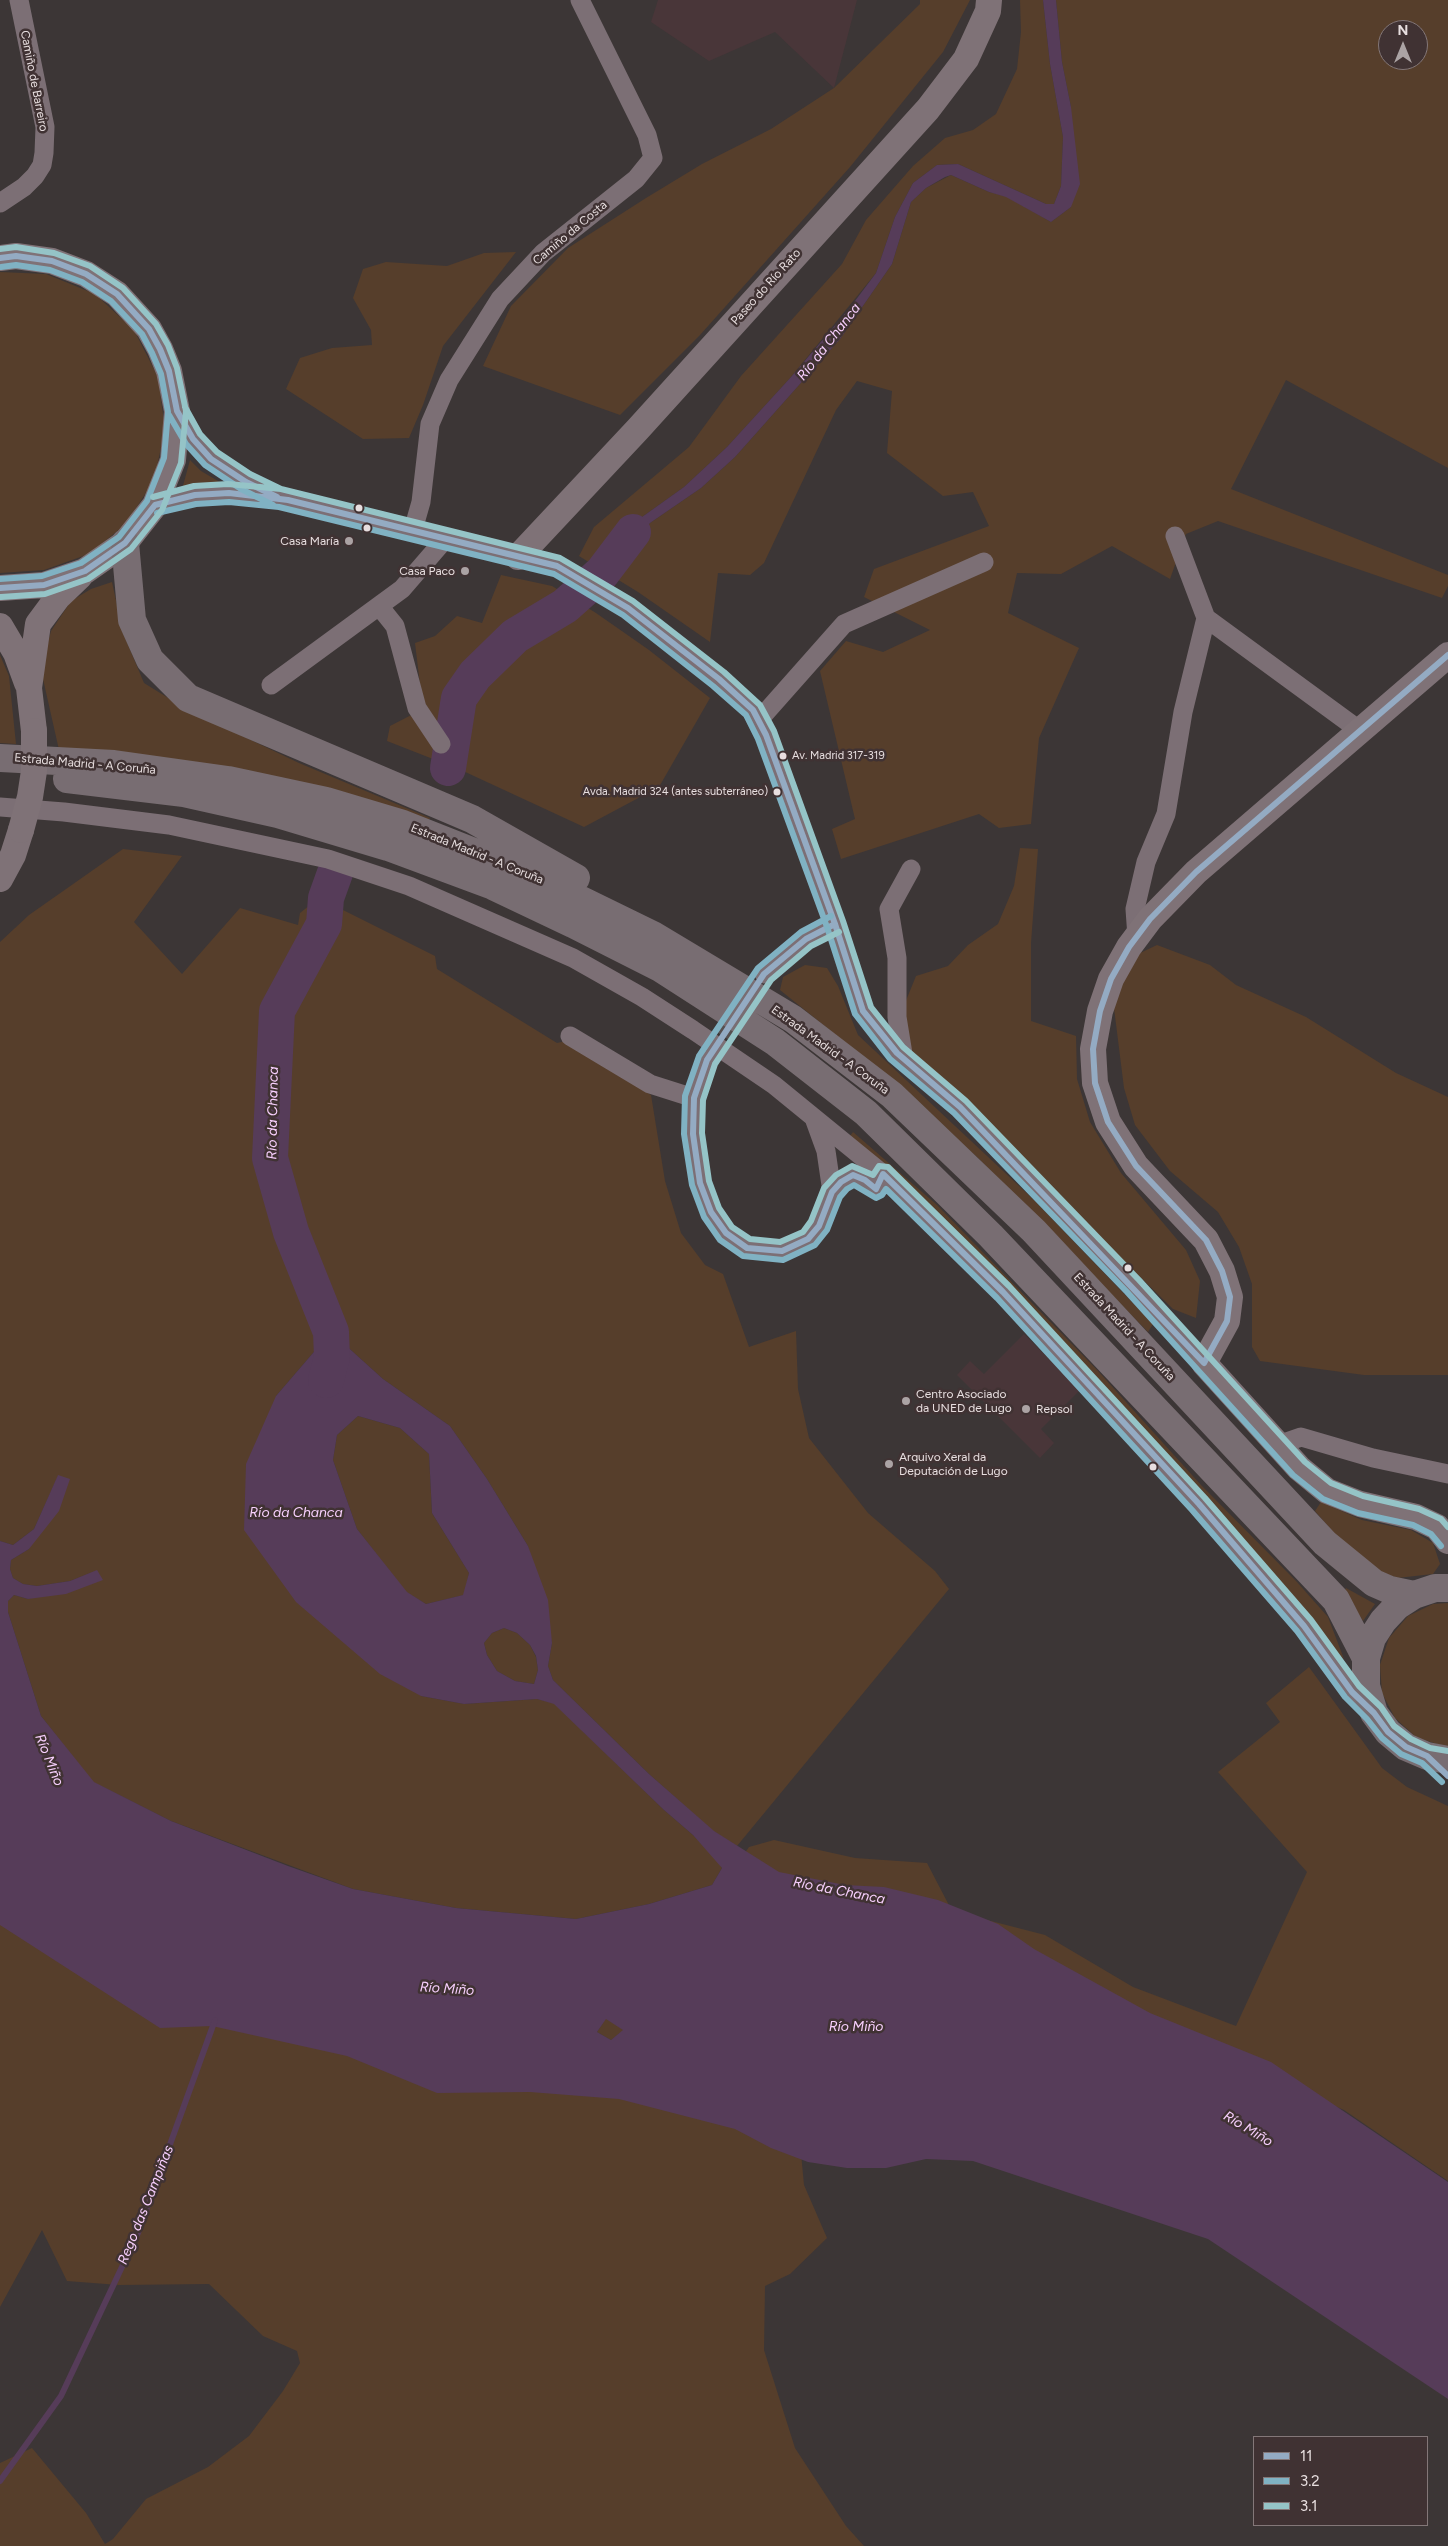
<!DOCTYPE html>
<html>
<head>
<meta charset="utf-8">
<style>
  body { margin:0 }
  #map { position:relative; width:1448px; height:2546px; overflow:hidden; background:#3c3636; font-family:Figtree,sans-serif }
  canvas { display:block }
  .legend { position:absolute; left:1253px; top:2436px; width:175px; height:90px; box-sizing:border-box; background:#403233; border:1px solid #837778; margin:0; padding:6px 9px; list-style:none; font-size:15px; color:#e7dedf }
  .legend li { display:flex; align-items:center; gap:10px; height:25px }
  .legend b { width:25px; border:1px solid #837778 }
  .north { position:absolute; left:1378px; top:20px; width:50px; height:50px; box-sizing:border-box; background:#403233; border:1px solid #837778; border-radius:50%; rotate:0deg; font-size:14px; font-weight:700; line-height:20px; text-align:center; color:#e7dedf }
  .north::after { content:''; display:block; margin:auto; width:18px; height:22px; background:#aba3a4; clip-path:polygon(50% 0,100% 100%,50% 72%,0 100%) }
</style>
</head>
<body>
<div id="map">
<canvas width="1448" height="2546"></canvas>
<ul class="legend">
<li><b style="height:6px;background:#94abc3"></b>11</li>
<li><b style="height:6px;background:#80b2c3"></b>3.2</li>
<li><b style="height:6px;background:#95c4c7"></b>3.1</li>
</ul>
<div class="north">N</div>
</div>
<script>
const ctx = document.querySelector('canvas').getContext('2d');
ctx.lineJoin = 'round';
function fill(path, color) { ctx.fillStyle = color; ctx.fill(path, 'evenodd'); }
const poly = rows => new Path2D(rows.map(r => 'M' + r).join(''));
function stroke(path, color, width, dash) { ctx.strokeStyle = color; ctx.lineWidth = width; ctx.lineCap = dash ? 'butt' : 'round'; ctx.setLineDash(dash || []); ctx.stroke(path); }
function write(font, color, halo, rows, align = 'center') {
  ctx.font = font + ' Figtree,sans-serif'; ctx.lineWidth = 5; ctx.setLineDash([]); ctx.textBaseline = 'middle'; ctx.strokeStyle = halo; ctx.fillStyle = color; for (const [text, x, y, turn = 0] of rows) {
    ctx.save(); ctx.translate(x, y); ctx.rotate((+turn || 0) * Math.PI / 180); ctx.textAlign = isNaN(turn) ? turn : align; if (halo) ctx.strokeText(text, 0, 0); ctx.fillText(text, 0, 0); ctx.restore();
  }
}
fill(poly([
  [658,0,857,0,834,88,775,32,709,61,651,22],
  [1024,1334,1080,1390,1041,1429,1054,1443,1040,1458,957,1375,970,1361,984,1374]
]), '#493639');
fill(poly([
  [920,0,970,0,943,52,850,167,700,335,620,415,483,366,511,306,568,248,646,198,702,164,771,129,834,88,920,4],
  [1020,0,1043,0,1050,64,1063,137,1061,186,1054,204,1046,204,958,164,937,165,913,183,895,217,876,273,791,377,727,447,684,487,621,532,600,569,579,556,594,527,689,447,741,376,842,264,866,220,913,166,945,138,973,130,996,114,1017,69,1021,32],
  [1056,0,1448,0,1448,468,1286,380,1231,489,1448,575,1448,586,1442,598,1218,521,1186,534,1170,579,1112,546,1061,574,1017,573,1008,613,1079,648,1039,738,1031,824,999,828,979,814,841,859,832,829,855,819,820,671,846,641,883,652,930,630,864,597,874,569,989,526,973,492,943,496,887,453,892,391,857,381,836,410,764,563,750,575,718,573,710,642,638,592,607,573,650,523,701,488,735,457,840,339,892,264,911,202,926,188,951,175,989,192,1006,196,1051,222,1071,207,1071,107,1062,62],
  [1388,30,1418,30,1418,60,1388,60],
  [516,252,443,346,423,405,409,438,363,439,286,389,300,358,332,348,372,345,371,330,353,298,363,269,386,262,447,266,484,253],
  [0,272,46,274,95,294,134,330,158,377,165,429,154,480,126,524,89,554,44,570,0,573],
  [190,460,201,471,225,485,181,493],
  [501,575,552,586,596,613,649,650,710,698,659,787,584,827,461,770,387,741,390,726,423,709,415,643,435,636,457,616,482,623],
  [112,582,123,633,144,683,186,709,299,763,430,818,428,821,59,750,41,670,51,631,71,601,91,589],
  [0,655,9,676,16,744,0,743],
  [1020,848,1038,849,1031,943,1031,1021,1076,1036,1077,1079,1090,1122,1121,1173,1186,1250,1200,1281,1196,1318,1173,1309,892,1035,916,976,948,966,968,945,998,924,1014,886],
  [123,849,182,856,134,922,182,974,240,908,298,925,300,913,315,901,339,908,435,956,437,969,557,1043,566,1041,651,1095,665,1181,681,1233,705,1265,723,1274,749,1347,796,1331,798,1389,809,1438,868,1513,935,1571,949,1589,737,1846,713,1831,649,1774,553,1680,548,1666,552,1643,528,1546,487,1479,450,1426,383,1379,331,1332,276,1396,421,1696,464,1704,537,1699,554,1703,664,1810,693,1835,718,1861,722,1868,712,1885,649,1904,576,1919,456,1908,353,1889,171,1821,93,1782,41,1716,8,1612,8,1601,14,1595,28,1599,97,1570,70,1581,37,1586,23,1584,13,1578,10,1569,11,1560,29,1549,58,1476,34,1529,13,1545,0,1541,0,942,29,915],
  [1157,945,1210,965,1236,985,1306,1017,1396,1073,1448,1097,1448,1375,1364,1375,1260,1361,1252,1347,1252,1284,1239,1247,1218,1212,1170,1171,1135,1125,1124,1088,1113,1000,1138,954],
  [805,965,827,968,838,986,858,1035,1034,1200,1153,1324,1148,1332,977,1157,868,1061,780,990,783,977],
  [853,1132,937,1205,1098,1371,1201,1485,1297,1582,1328,1617,1344,1659,1317,1634,850,1136],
  [358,1416,400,1428,429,1454,432,1513,469,1573,464,1595,426,1604,406,1592,357,1529,333,1460,337,1435],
  [1321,1502,1362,1520,1411,1530,1433,1543,1440,1564,1433,1574,1397,1578,1370,1567,1340,1540,1315,1511],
  [1346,1588,1375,1604,1363,1621,1344,1591],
  [1448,1603,1448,1746,1443,1746,1416,1737,1395,1718,1382,1693,1380,1665,1389,1638,1408,1616,1433,1604],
  [504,1628,517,1633,530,1645,536,1657,538,1670,534,1684,515,1681,497,1671,487,1655,484,1643,492,1633],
  [1309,1667,1382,1768,1407,1787,1448,1806,1448,2181,1344,2110,1255,2071,735,1867,749,1847,774,1840,855,1858,927,1863,952,1911,1045,1935,1133,1987,1236,2026,1307,1872,1218,1772,1280,1722,1266,1703],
  [0,1916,799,2132,804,2185,827,2238,790,2274,765,2286,764,2350,795,2448,846,2526,864,2546,0,2546,0,2463,32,2448,86,2513,105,2544,113,2539,146,2499,208,2467,249,2436,283,2391,300,2363,297,2351,263,2336,209,2284,119,2285,67,2281,42,2230,0,2307],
  [606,2018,624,2030,611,2040,597,2032]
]), '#563e2b');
fill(poly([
  [1043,0,1056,0,1062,62,1071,107,1080,184,1071,207,1051,222,1006,197,989,192,951,175,945,177,926,188,911,202,892,264,840,339,735,457,701,488,650,523,607,573,600,569,621,532,684,487,727,447,791,377,849,309,876,273,895,217,913,183,937,165,958,164,1046,204,1054,204,1061,186,1063,137,1050,64],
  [331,1332,383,1379,450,1426,487,1479,528,1546,548,1600,552,1643,548,1666,553,1680,649,1774,714,1831,779,1872,845,1885,884,1887,938,1900,998,1924,1034,1949,1150,2013,1271,2062,1448,2182,1448,2399,1208,2239,973,2161,926,2159,886,2168,847,2168,808,2162,771,2148,735,2129,619,2099,530,2092,437,2093,347,2056,212,2026,160,2028,0,1925,0,1541,13,1545,34,1529,58,1475,70,1479,59,1511,29,1549,11,1560,10,1569,13,1578,23,1584,37,1586,70,1581,97,1570,103,1580,66,1594,28,1599,14,1595,8,1601,8,1612,41,1716,94,1782,171,1821,288,1866,353,1889,456,1908,576,1919,649,1904,712,1885,722,1868,693,1835,664,1810,554,1704,537,1699,464,1704,421,1696,380,1674,296,1602,244,1530,246,1464,276,1396],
  [358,1416,400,1428,429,1454,432,1513,469,1573,463,1595,426,1604,407,1592,357,1529,333,1460,337,1435],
  [504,1628,517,1633,530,1645,536,1656,538,1670,534,1684,515,1681,497,1671,487,1655,484,1643,492,1633],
  [606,2019,623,2030,611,2040,597,2032]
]), '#563c59');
stroke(poly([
  [0,2481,61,2396,138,2233,215,2020]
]), '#563c59', 6);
stroke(poly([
  [448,768,459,698,475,675,515,636,565,606,602,573,633,532],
  [326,1380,332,1357,331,1332,291,1232,270,1158,277,1011,324,924,326,898,335,873]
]), '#563c59', 36);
stroke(poly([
  [707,1059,742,1007]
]), '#564f4f', 19, [19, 9]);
stroke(poly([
  [0,203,24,187,35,176,42,165,44,153,45,127,19,0],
  [177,411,193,439,211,459,246,482,268,492],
  [155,505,195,495,229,493,280,498,557,566,628,608,719,679,753,710,766,735,835,924,863,1011,897,1053,960,1107,1133,1286,1204,1363],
  [413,530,421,502,430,424,449,380,500,299,543,253,636,179,653,158,647,135,580,0],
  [379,606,395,626,417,708,441,744],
  [1206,618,1359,730],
  [271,685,402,589,446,538],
  [759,720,844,624,984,562],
  [0,807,64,812,169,825,328,859,409,886,573,958,642,997,693,1030,774,1085,883,1174,1003,1292,1199,1504,1304,1626,1352,1692,1371,1710],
  [1137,937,1135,909,1146,862,1166,814,1183,712,1206,618,1175,536],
  [764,974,806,939,835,924],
  [570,1036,650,1084,694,1098],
  [707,1060,694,1098,693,1134,700,1183,711,1212,726,1233,747,1248,782,1251,808,1239,819,1226,832,1192,841,1182,853,1175,865,1180,876,1189,883,1174],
  [904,1060,897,1017,897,958,889,909,911,869],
  [814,1118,826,1151,832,1192],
  [1278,1445,1301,1437,1373,1458,1448,1474]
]), '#7c6f75', 19);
stroke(poly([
  [0,258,16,256,52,261,86,274,117,294,149,329,160,349,169,371,177,411,173,460,155,505,125,543,85,571,44,585,0,588],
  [518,557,638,429,928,109,966,59,988,11,989,0],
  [0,626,16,653,27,683],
  [1448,655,1196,872,1150,919,1129,947,1111,979,1100,1011,1093,1049,1095,1083,1108,1122,1136,1166,1206,1240,1222,1271,1230,1297,1227,1321,1204,1363,1299,1468,1327,1491,1360,1504,1416,1517,1437,1527,1448,1541],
  [34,731,29,688,38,624,58,597,80,576],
  [0,879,13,855,21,830]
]), '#7f7277', 26);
stroke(poly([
  [125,543,132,620,150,660,188,698,472,819,576,878],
  [0,758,114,764,228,780,326,801,403,824,522,871,653,935,793,1019,892,1095,1034,1231,1325,1543,1374,1583,1390,1590,1414,1595],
  [67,779,184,793,278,814,388,847,493,886,573,924,660,968,775,1042,866,1113,991,1236,1336,1600,1366,1658],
  [1448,1588,1435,1588,1414,1595,1397,1606,1383,1621,1372,1638,1366,1658,1366,1686,1374,1713,1388,1732,1406,1747,1427,1756,1448,1760]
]), '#786d72', 28);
stroke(poly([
  [21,830,30,797,34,771,34,731]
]), '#7f7277', 26);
stroke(poly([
  [0,258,16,256,52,261,86,274,117,294,149,329,160,349,169,371,177,411,193,439,211,459,246,482,277,497],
  [0,588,44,585,85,571,125,543,155,505,195,495,229,493,288,500,557,566,628,608,719,679,753,710,766,735,835,924,863,1011,897,1053,960,1107,1204,1363,1227,1321,1230,1297,1222,1271,1206,1240,1136,1166,1108,1122,1095,1083,1093,1049,1100,1011,1111,979,1129,947,1150,919,1196,872,1448,655],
  [835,924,806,939,764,974,707,1060,694,1098,693,1134,700,1183,711,1212,726,1233,747,1248,782,1251,808,1239,819,1226,832,1192,841,1182,853,1175,865,1180,876,1189,883,1174,1003,1292,1199,1504,1304,1626,1352,1692,1374,1713,1388,1732,1406,1747,1427,1756,1448,1776]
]), '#94abc3', 6);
stroke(poly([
  [169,415,186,444,205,465,241,489,273,505],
  [157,513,196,504,229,502,279,507,554,574,623,615,713,686,746,715,758,739,827,927,855,1014,890,1059,954,1113,1127,1292,1293,1475,1323,1499,1358,1513,1413,1525,1431,1534,1441,1546],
  [0,579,42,576,81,563,119,537,147,501,164,458,168,412,161,374,152,353,142,334,111,301,82,282,50,270,16,265,1,267],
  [831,916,801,932,758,968,699,1056,685,1096,684,1134,692,1185,704,1217,720,1240,743,1256,783,1260,815,1245,827,1230,840,1197,847,1189,854,1185,876,1198,882,1195,886,1189,997,1298,1192,1510,1297,1631,1345,1697,1367,1719,1382,1738,1401,1754,1422,1763,1442,1782]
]), '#80b2c3', 6);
stroke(poly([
  [0,249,16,247,54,253,90,266,123,288,156,324,168,345,177,368,186,411,181,463,162,510,131,549,88,579,45,594,1,597],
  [185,407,200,434,217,452,250,474,281,489],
  [153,497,194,486,228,484,281,489,560,558,633,601,724,672,760,705,774,731,843,921,871,1007,903,1047,966,1101,1139,1280,1305,1462,1331,1483,1363,1496,1419,1509,1441,1519,1448,1527],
  [839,932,811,946,771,980,715,1064,703,1100,702,1133,709,1181,719,1208,732,1227,750,1239,780,1242,803,1232,811,1221,824,1188,836,1175,852,1166,873,1175,879,1166,888,1167,1009,1286,1205,1498,1311,1620,1359,1686,1381,1707,1394,1726,1411,1739,1430,1748,1448,1751]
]), '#95c4c7', 6);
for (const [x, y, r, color] of [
  [359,508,4.5,"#e7dedf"],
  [367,528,4.5,"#e7dedf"],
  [349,541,5,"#aba3a4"],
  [465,571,5,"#aba3a4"],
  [783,756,4.5,"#e7dedf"],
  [777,792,4.5,"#e7dedf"],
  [1128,1268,4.5,"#e7dedf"],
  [906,1401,5,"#aba3a4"],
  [1026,1409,5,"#aba3a4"],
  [889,1464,5,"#aba3a4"],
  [1153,1467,4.5,"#e7dedf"]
]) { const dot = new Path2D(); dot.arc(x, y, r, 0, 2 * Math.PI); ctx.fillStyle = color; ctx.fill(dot); stroke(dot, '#403233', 2); }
write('11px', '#e7dedf', '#403233', [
  ["Av. Madrid 317-319",792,756],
  ["Avda. Madrid 324 (antes subterráneo)",768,792,"right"]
], 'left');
write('12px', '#e7dedf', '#403233', [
  ["Camiño de Barreiro",34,81,79],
  ["Camiño da Costa",570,233,-40],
  ["Paseo do Río Rato",766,287,-48],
  ["Estrada Madrid - A Coruña",85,764,5],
  ["Estrada Madrid - A Coruña",477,854,22],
  ["Estrada Madrid - A Coruña",830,1050,36],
  ["Estrada Madrid - A Coruña",1124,1327,47]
]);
write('12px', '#e7dedf', '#403233', [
  ["Casa María",339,541,"right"],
  ["Casa Paco",455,571,"right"],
  ["Centro Asociado",916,1394],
  ["da UNED de Lugo",916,1408],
  ["Repsol",1036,1409],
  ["Arquivo Xeral da",899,1457],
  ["Deputación de Lugo",899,1471]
], 'left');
write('italic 14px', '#f8d0fe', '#403233', [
  ["Río da Chanca",829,342,-52],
  ["Río da Chanca",273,1113,-89],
  ["Río da Chanca",296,1513],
  ["Río Miño",49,1760,68],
  ["Río da Chanca",839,1891,11],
  ["Río Miño",447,1989,4],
  ["Río Miño",856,2027],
  ["Río Miño",1248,2129,31],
  ["Rego das Campiñas",146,2205,-68]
]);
</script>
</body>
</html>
